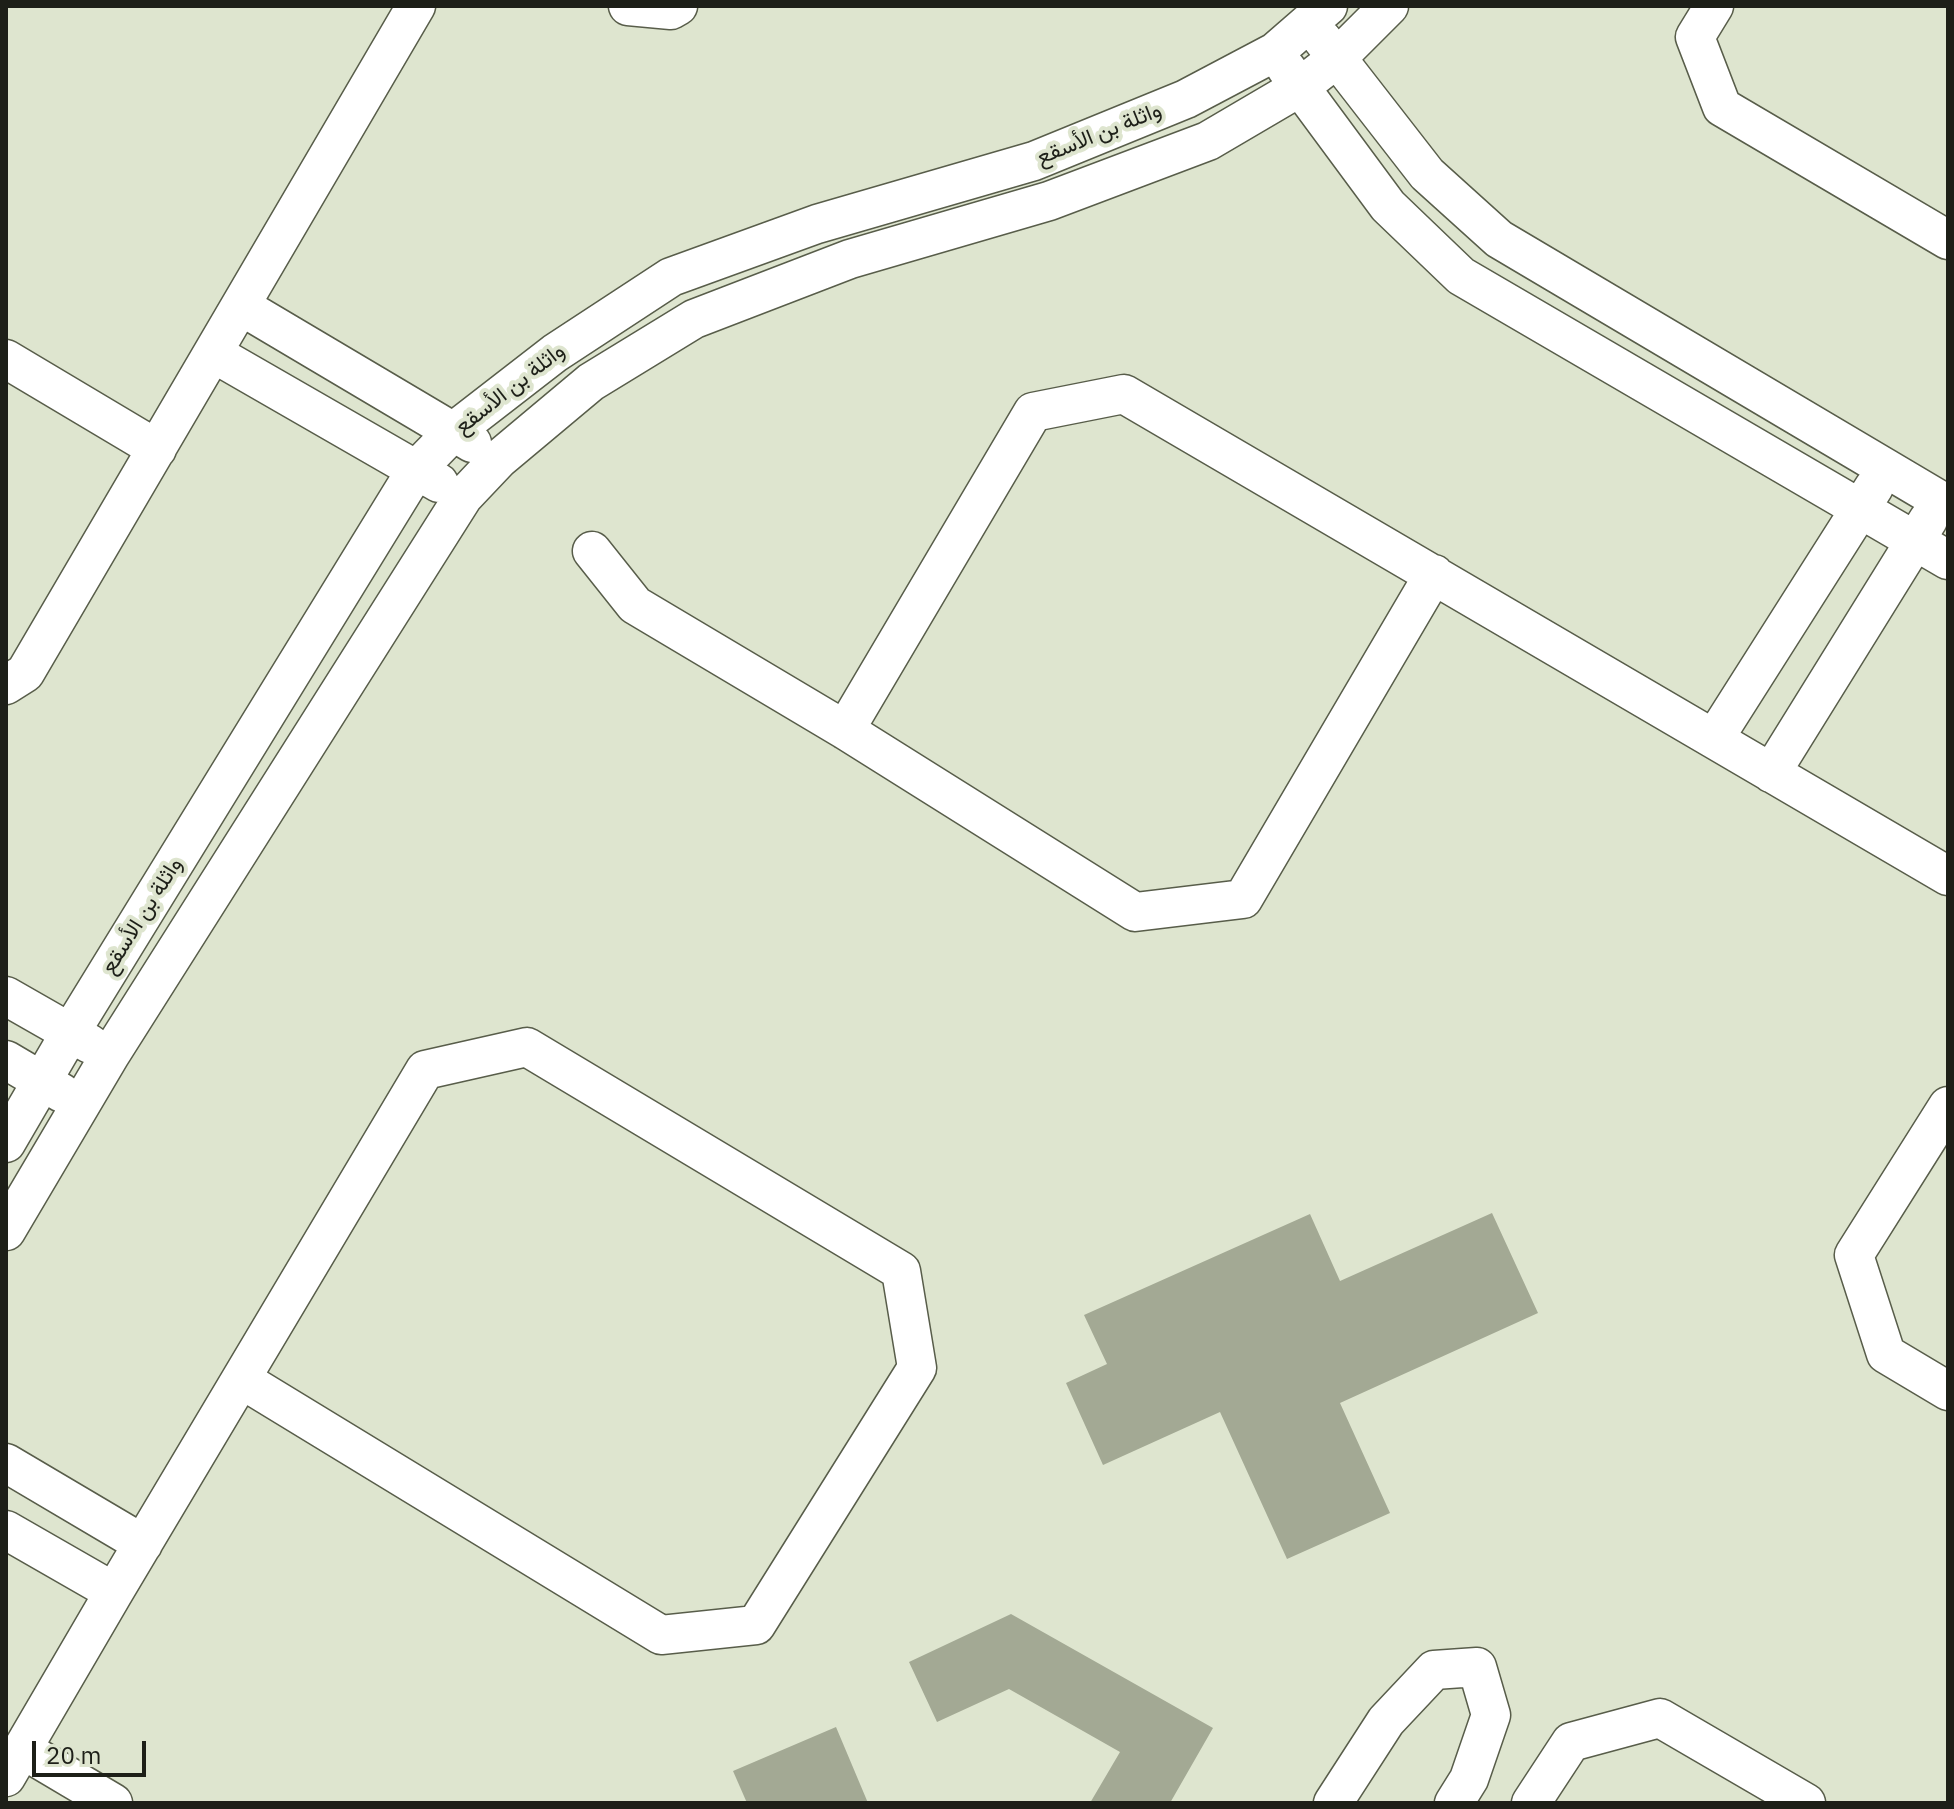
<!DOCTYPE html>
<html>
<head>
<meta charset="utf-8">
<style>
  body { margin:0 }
  #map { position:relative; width:1954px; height:1809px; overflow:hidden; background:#dee5cf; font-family:"IBM Plex Sans",sans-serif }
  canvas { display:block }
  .frame { position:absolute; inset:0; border:8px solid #1d1f18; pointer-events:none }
  .scale { position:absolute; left:32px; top:1741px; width:114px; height:36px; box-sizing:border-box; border:4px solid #1d1f18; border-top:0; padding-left:10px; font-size:24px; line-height:28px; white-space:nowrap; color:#1d1f18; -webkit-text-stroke:6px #dee5cf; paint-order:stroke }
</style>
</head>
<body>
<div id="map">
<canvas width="1954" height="1809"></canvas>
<div class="frame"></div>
<div class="scale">20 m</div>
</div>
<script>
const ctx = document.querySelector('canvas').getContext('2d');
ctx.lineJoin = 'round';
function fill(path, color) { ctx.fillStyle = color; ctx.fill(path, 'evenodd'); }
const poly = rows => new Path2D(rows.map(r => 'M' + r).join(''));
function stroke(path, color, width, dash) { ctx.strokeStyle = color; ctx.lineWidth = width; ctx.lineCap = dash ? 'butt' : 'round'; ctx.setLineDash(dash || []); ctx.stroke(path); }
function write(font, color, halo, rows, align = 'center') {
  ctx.font = font + ' "IBM Plex Sans",Vazirmatn,sans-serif'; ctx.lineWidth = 8; ctx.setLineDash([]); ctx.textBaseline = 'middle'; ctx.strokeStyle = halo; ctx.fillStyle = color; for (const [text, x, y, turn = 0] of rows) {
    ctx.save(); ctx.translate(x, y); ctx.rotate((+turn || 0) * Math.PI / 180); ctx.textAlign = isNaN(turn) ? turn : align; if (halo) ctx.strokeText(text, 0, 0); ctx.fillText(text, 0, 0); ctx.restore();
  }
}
fill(poly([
  [1492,1213,1538,1313,1340,1403,1390,1513,1287,1559,1220,1412,1103,1465,1066,1383,1107,1364,1084,1315,1310,1214,1340,1281],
  [1011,1614,1213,1728,1170,1803,1090,1803,1120,1752,1009,1689,937,1722,909,1662],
  [836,1727,868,1803,747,1803,733,1771]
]), '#a3a994');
const minor = poly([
  [628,6,671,10,678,6],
  [1714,6,1695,37,1722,107,1948,240],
  [1322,39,1427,174,1499,239,1948,505],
  [1286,68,1388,206,1461,276,1948,560],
  [241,306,472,443],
  [213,353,439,483],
  [6,359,157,449],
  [592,551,635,605,845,730,1135,912,1243,899,1434,574],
  [6,685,25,673,416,6],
  [845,730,1033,412,1124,394,1948,876],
  [1714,739,1874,487],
  [1771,773,1928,520],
  [6,996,90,1044],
  [6,1060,62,1093],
  [1948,1106,1854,1255,1886,1354,1948,1391],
  [6,1143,70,1033,416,470,453,432,555,353,671,277,817,224,1034,161,1186,99,1275,52,1328,6],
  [6,1231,110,1055,463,497,499,459,591,382,694,319,850,259,1049,201,1208,141,1300,87,1336,59,1389,6],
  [6,1463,143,1544],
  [6,1530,114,1592],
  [22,1749,113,1803],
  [6,1777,114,1592,425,1070,527,1047,901,1271,917,1368,756,1625,661,1635,241,1379],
  [1333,1803,1386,1721,1434,1670,1477,1667,1491,1715,1469,1779,1454,1803],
  [1531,1803,1571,1742,1660,1718,1806,1803]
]);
stroke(minor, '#585d4a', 41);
stroke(minor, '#fff', 38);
write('22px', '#1d1f18', '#dee5cf', [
  ["واثلة بن الأسقع",1099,134,-22],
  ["واثلة بن الأسقع",510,389,-38],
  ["واثلة بن الأسقع",142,916,-58]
]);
</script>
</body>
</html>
